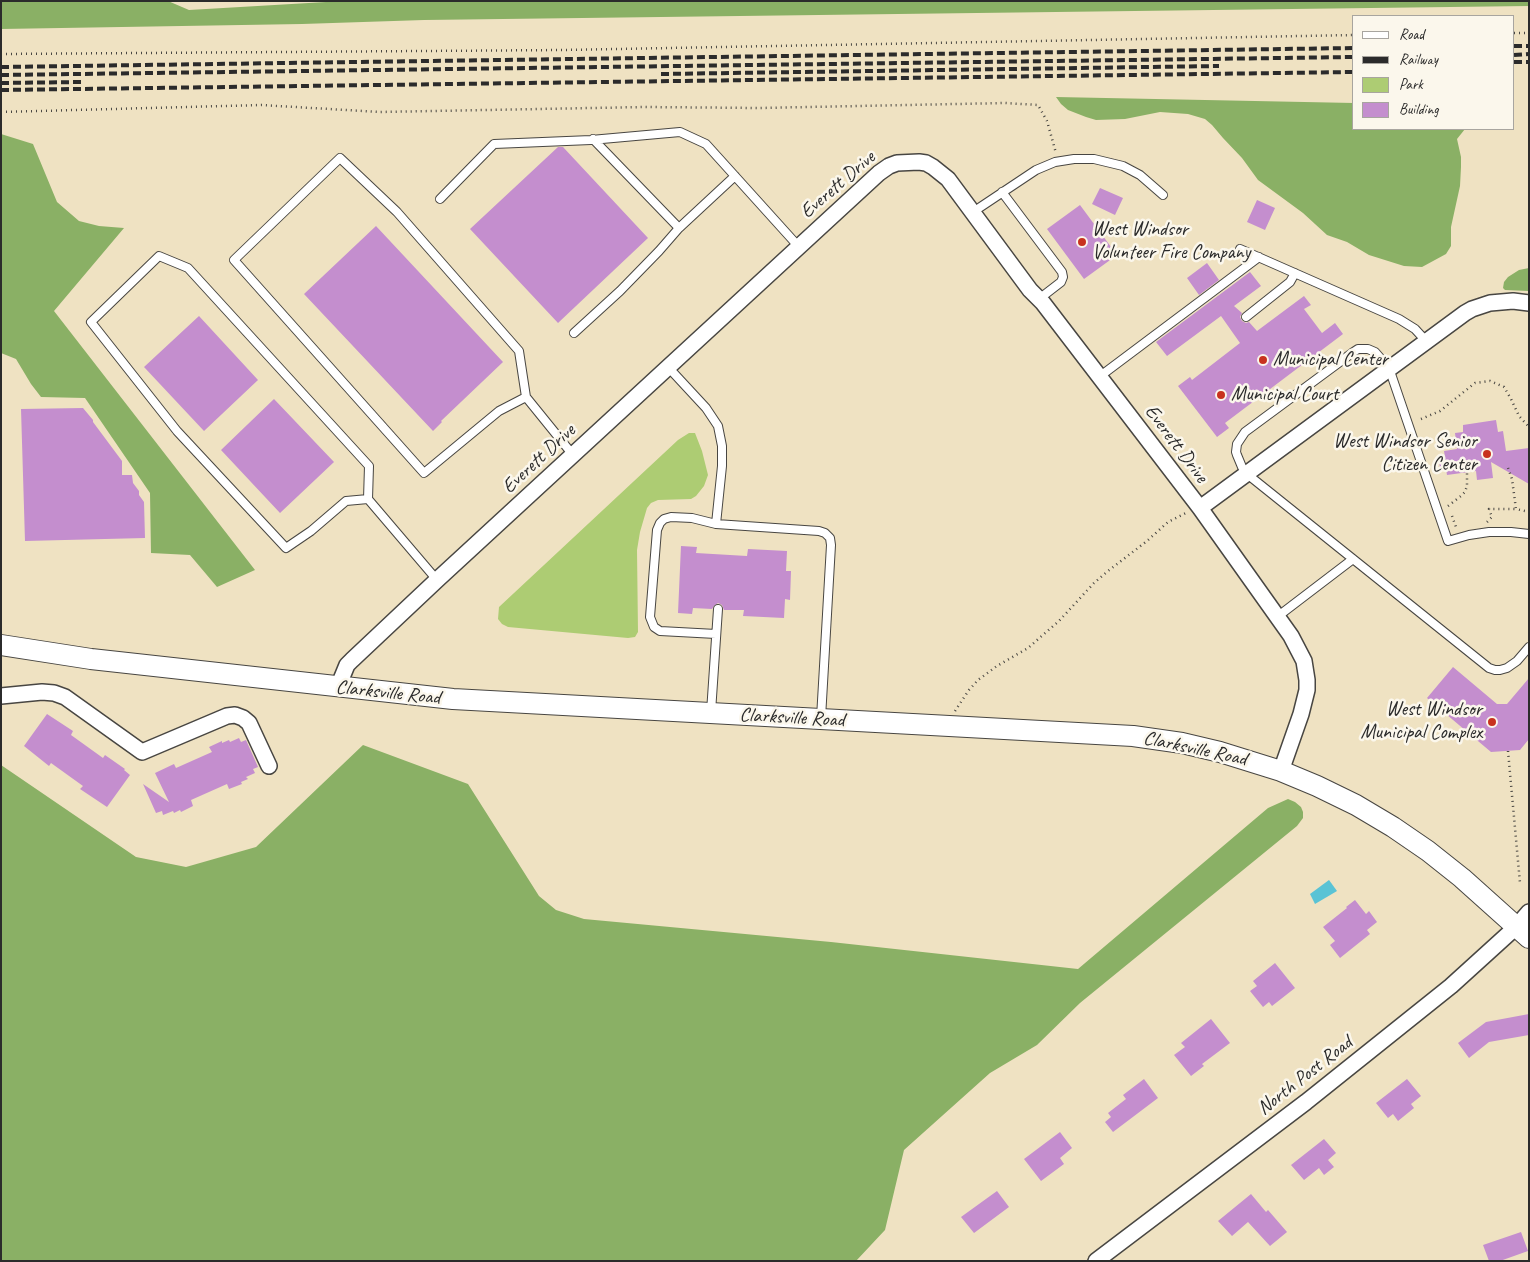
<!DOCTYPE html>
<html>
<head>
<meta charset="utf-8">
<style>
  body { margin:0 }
  #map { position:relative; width:1530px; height:1262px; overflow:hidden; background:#efe2c2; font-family:Caveat,sans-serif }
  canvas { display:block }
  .frame { position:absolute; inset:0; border:2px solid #2b2b2b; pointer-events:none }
  .legend { position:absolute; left:1352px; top:15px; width:162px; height:115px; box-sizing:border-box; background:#fbf7ec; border:1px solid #a8a59f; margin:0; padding:6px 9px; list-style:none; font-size:15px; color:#2b2b2b }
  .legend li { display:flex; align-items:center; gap:10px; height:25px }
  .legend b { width:25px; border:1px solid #a8a59f }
</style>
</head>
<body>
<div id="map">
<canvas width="1530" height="1262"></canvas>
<div class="frame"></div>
<ul class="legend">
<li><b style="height:6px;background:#fff"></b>Road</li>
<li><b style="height:6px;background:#2b2b2b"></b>Railway</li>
<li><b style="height:14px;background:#adcc73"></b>Park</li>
<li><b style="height:14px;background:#c48ece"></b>Building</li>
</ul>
</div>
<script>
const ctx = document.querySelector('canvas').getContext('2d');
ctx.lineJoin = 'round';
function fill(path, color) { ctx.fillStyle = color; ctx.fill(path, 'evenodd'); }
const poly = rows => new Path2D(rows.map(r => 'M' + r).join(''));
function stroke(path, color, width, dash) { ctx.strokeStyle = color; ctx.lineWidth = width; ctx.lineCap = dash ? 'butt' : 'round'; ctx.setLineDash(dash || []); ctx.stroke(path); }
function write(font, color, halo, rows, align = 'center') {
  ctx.font = font + ' Caveat,sans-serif'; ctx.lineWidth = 5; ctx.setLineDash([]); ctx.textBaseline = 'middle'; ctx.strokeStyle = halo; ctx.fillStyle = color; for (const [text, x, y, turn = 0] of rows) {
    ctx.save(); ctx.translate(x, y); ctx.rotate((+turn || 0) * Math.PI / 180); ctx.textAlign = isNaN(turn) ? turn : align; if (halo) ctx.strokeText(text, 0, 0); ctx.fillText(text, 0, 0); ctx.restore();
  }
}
fill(poly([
  [689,433,695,433,702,451,708,475,704,486,696,496,691,499,658,500,651,503,647,508,640,532,637,550,638,632,635,637,628,638,508,627,502,624,498,619,499,607,678,440]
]), '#adcc73');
fill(poly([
  [1,1,168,1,189,10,343,1,1529,1,1529,6,424,20,302,24,1,29],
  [1056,97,1354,103,1354,129,1465,129,1457,139,1461,157,1461,167,1460,186,1451,227,1451,246,1446,254,1422,267,1404,266,1369,255,1347,242,1327,235,1303,213,1258,180,1242,158,1223,138,1212,125,1205,119,1188,114,1160,112,1125,119,1096,120,1086,117,1068,110,1061,104],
  [1,134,33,144,57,202,79,221,99,226,124,228,54,311,255,570,217,587,190,555,151,553,150,493,85,398,41,397,31,384,16,359,1,353],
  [1529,268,1529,291,1505,290,1503,288,1504,282,1508,277,1519,270],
  [363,745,468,784,539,896,556,910,584,919,831,942,1078,969,1268,808,1288,799,1295,802,1301,807,1303,812,1303,818,1297,826,1080,1003,1037,1045,990,1073,904,1150,885,1230,856,1261,1,1261,1,765,136,857,186,867,256,847]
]), '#8ab065');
fill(poly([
  [1329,880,1337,891,1315,904,1310,894]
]), '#5ac3d5');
fill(poly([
  [558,147,563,147,648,238,558,323,470,229],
  [1100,188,1123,198,1115,215,1092,204],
  [1257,200,1275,208,1265,230,1247,222],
  [1080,205,1117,255,1084,279,1047,229],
  [376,226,503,362,441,421,442,422,433,431,304,294],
  [1207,263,1219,280,1199,295,1187,278],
  [1250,272,1261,286,1234,306,1242,313,1240,317,1242,321,1246,323,1249,322,1257,331,1304,296,1311,305,1304,309,1322,333,1335,323,1343,334,1225,423,1229,428,1217,437,1178,386,1190,377,1192,380,1240,343,1221,316,1167,356,1156,342],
  [199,316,258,380,204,431,144,367],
  [274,399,334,462,280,513,221,450],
  [83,408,93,420,93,422,122,461,122,475,132,475,133,483,139,491,139,495,144,502,145,538,25,541,21,409],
  [1496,420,1498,432,1503,431,1506,451,1529,448,1529,484,1491,462,1493,478,1477,480,1476,471,1447,475,1446,469,1440,469,1439,458,1445,457,1444,451,1457,449,1455,433,1463,432,1463,425],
  [681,546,697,547,696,553,747,556,748,549,787,551,786,571,791,571,790,600,785,599,784,618,743,616,744,610,724,610,722,605,718,603,714,606,712,609,693,608,692,614,678,613],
  [1453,667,1497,704,1507,704,1529,678,1529,739,1520,750,1491,752,1427,698],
  [47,714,73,731,71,735,103,758,105,755,125,769,124,770,130,775,107,807,80,789,83,786,51,763,49,766,24,746],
  [239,738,241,742,246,740,258,767,253,769,255,773,246,777,248,779,241,782,242,784,229,789,227,784,191,800,193,806,181,812,180,810,174,813,173,811,163,815,162,811,156,813,143,784,169,802,155,773,174,764,176,768,212,752,209,747,222,741,222,743,229,740,230,742],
  [1355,900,1366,914,1369,911,1377,922,1367,930,1370,934,1340,958,1330,945,1335,941,1323,927,1347,908,1346,907],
  [1275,963,1295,988,1272,1006,1269,1002,1263,1007,1250,991,1257,986,1253,981],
  [1529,1014,1529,1035,1489,1042,1469,1058,1458,1043,1486,1022],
  [1211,1019,1230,1043,1202,1064,1204,1066,1191,1076,1174,1055,1185,1047,1181,1043],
  [1144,1079,1158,1098,1113,1132,1105,1122,1111,1117,1108,1113,1126,1099,1123,1095],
  [1407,1079,1421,1096,1411,1104,1414,1108,1398,1121,1393,1114,1388,1118,1376,1103],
  [1060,1132,1072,1148,1060,1158,1064,1164,1041,1181,1024,1159],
  [1324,1139,1336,1153,1328,1160,1334,1167,1324,1175,1319,1168,1304,1180,1291,1165],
  [997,1191,1009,1207,974,1233,961,1217],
  [1251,1194,1266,1212,1268,1210,1287,1232,1270,1246,1248,1222,1232,1236,1218,1221],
  [1521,1232,1528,1251,1500,1261,1489,1261,1483,1245]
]), '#c48ece');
const service = poly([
  [593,139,679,228,735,176],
  [1002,192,1062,272,1063,277,1061,282,1039,299],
  [440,199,494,144,591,140,680,132,706,144,799,247],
  [973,212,1036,170,1055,162,1074,159,1094,159,1123,166,1140,175,1163,195],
  [1240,249,1399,319,1415,329,1426,341],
  [1246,317,1290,282,1295,273],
  [574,333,620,291,659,251,679,228],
  [668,367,706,408,718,426,722,446,722,466,716,524,819,531,825,533,830,538,831,545,821,718],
  [1099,377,1259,257],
  [526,397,499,411,424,473,234,260,340,158,397,212,519,351,526,397,573,455],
  [368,499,346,501,311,531,286,548,177,431,91,322,159,256,188,268,369,466,368,499,437,580],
  [716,524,692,518,671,517,664,519,660,523,657,530,650,617,654,627,660,631,716,634],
  [1529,534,1511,532,1489,532,1469,535,1448,541,1389,368,1375,352,1368,349,1358,349,1352,353,1245,432,1237,444,1236,452,1237,455,1242,467,1247,474,1489,668,1495,670,1500,670,1507,668,1517,661,1529,647],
  [1277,617,1353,559],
  [711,712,718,609]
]);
const minor = poly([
  [1200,508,1465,313,1472,309,1490,303,1513,301,1529,303],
  [338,687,347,665,352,660,437,580,879,173,889,166,897,163,919,162,926,163,933,167,948,179,1030,290,1043,303,1200,508,1291,636,1304,661,1307,680,1307,690,1301,714,1281,771],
  [1,696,42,692,54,693,65,697,142,752,227,716,235,715,243,718,249,723,269,766],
  [1096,1261,1306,1102,1451,986,1516,927,1529,912]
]);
const tertiary = poly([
  [1,645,91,659,453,699,1133,736,1182,743,1220,752,1281,771,1317,786,1356,805,1393,827,1428,851,1462,878,1529,938]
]);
stroke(service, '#484642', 10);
stroke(minor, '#484642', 18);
stroke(tertiary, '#484642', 22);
stroke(poly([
  [1514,33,1529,33],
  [1,54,564,50,1354,35],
  [1,112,261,105,380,112,645,107,760,108,1005,103,1038,105,1047,121,1056,153],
  [1421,419,1440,411,1475,383,1490,381,1504,387,1511,399,1519,416,1529,427],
  [1508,468,1512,479,1516,509,1529,512],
  [1448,506,1461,496,1465,492,1467,486,1467,472],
  [1452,516,1456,527,1459,526],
  [1487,522,1492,517,1489,509,1516,509],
  [955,711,969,690,978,680,997,666,1028,648,1059,621,1094,583,1108,571,1147,541,1168,522,1186,513],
  [1508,751,1520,883]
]), '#484642', 2.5, [1, 4]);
stroke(service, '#fff', 8);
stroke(minor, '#fff', 15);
stroke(tertiary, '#fff', 20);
stroke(poly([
  [1514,46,1529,46],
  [1514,55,1529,54],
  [1514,62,1529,62],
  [1,67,1354,48],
  [661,74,1219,66],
  [1,75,1354,57],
  [1,83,81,82],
  [1,90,1354,72]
]), '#2b2b2b', 4, [8, 4]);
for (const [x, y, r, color] of [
  [1082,242,5,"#c8321e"],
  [1263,360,5,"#c8321e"],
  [1221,395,5,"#c8321e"],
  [1487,454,5,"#c8321e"],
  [1492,722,5,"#c8321e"]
]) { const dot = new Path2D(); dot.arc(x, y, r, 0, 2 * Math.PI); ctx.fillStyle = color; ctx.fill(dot); stroke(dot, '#fbf7ec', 2); }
write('20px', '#2b2b2b', '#fbf7ec', [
  ["Everett Drive",838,185,-41],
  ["Everett Drive",1176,444,53],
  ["Everett Drive",539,459,-43],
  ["Clarksville Road",388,693,6],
  ["Clarksville Road",792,718,3],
  ["Clarksville Road",1195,749,12],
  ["North Post Road",1305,1076,-38]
]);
write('20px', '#2b2b2b', '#fbf7ec', [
  ["West Windsor",1092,230],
  ["Volunteer Fire Company",1092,253],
  ["Municipal Center",1273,360],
  ["Municipal Court",1231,395],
  ["West Windsor Senior",1477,442,"right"],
  ["Citizen Center",1477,465,"right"],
  ["West Windsor",1482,710,"right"],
  ["Municipal Complex",1482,733,"right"]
], 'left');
</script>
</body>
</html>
